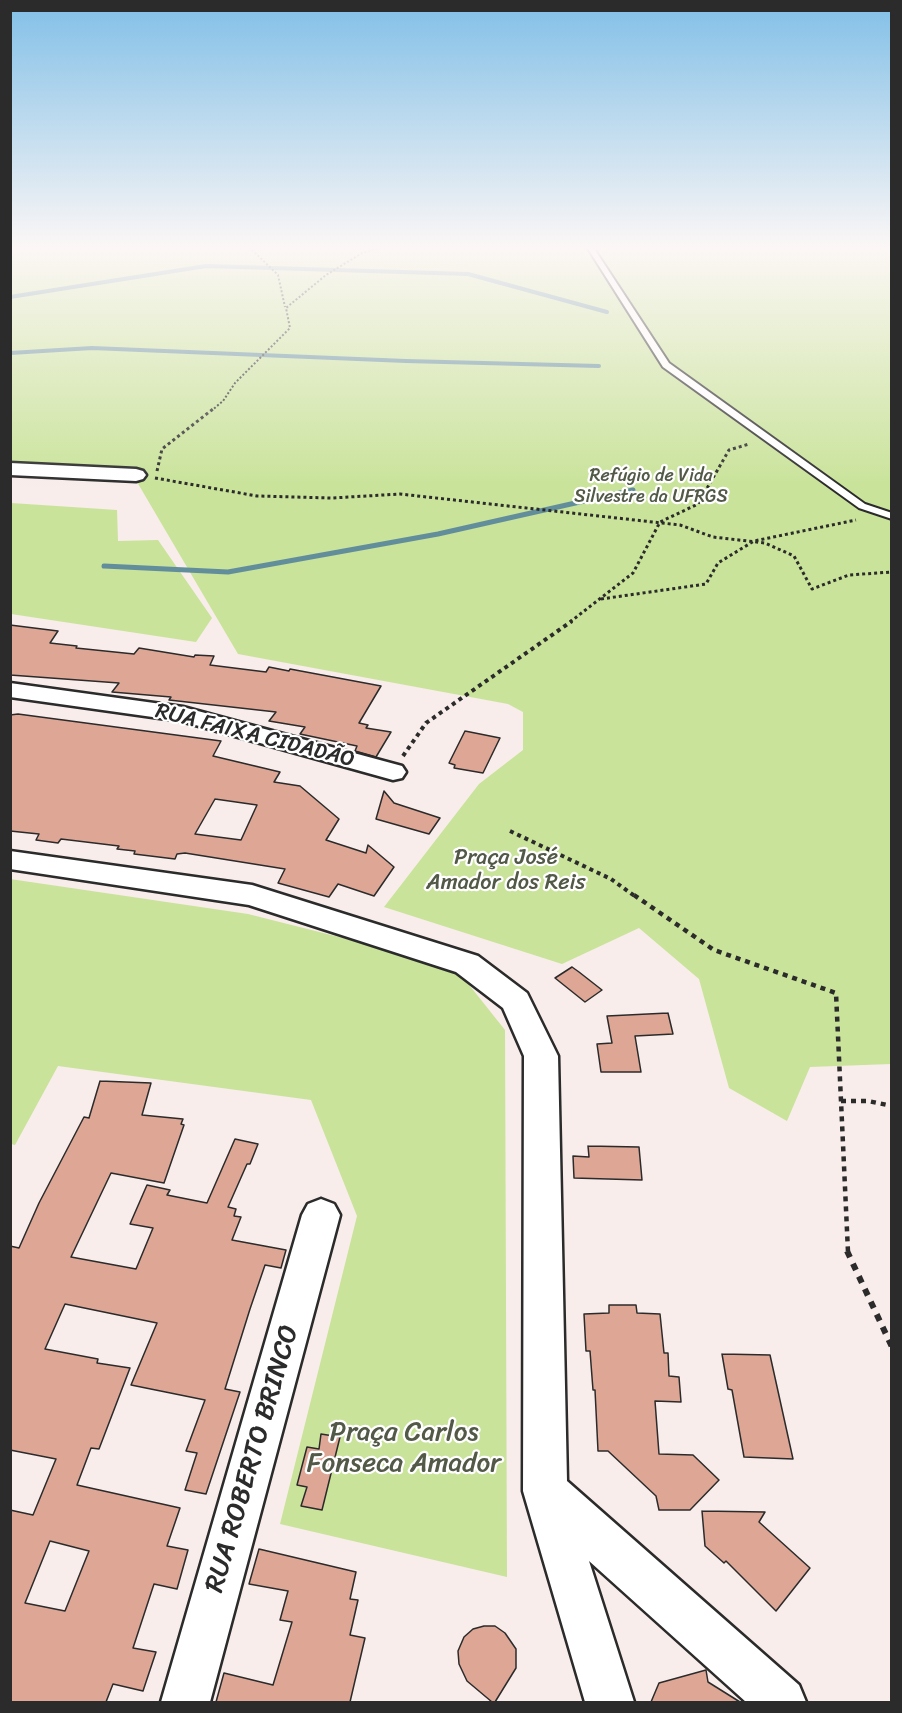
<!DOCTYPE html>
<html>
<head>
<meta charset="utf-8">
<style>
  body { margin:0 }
  #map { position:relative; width:902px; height:1713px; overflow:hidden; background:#f8edea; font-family:Sriracha,sans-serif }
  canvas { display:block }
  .frame { position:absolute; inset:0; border:12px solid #2b2b2b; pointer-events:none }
</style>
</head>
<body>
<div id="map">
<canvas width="902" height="1713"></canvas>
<div class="frame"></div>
</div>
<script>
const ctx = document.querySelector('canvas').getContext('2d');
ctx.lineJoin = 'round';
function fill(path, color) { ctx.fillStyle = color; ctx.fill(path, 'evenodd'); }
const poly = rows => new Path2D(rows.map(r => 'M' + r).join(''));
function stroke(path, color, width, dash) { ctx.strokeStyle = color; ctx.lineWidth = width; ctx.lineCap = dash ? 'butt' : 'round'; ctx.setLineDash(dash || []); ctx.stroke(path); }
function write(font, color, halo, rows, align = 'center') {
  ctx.font = font + ' Sriracha,sans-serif'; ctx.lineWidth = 4.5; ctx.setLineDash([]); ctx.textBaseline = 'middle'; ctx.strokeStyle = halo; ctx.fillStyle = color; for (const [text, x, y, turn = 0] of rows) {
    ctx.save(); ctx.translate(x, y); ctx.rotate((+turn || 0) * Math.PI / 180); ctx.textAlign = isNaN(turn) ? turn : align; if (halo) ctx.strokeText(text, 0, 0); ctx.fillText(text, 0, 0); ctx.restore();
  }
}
fill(poly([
  [10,247,891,247,891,1064,810,1067,787,1121,729,1088,699,979,639,928,562,964,384,907,479,784,523,750,523,712,508,704,238,654,130,470,11,463],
  [11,503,117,510,118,541,158,540,212,618,196,642,11,614],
  [10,879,248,914,454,966,505,1030,507,1577,280,1524,357,1216,311,1100,58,1066,15,1145,11,1144]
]), '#c9e39a');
stroke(poly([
  [10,297,206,266,468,274,607,312],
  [10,353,92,348,406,361,599,366]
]), '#628e9b', 4);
stroke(poly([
  [104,566,228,572,438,534,633,490]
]), '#628e9b', 5);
const building = poly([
  [10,625,58,631,50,643,77,646,76,648,134,654,139,648,194,657,195,655,214,656,210,665,266,672,269,667,289,671,290,669,381,686,359,723,368,725,366,728,391,732,376,757,355,751,357,746,300,734,305,727,269,721,276,712,169,700,171,697,112,692,119,683,10,675,10,625],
  [18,714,221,741,213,756,280,772,274,782,300,786,339,819,326,840,366,853,368,845,394,867,374,896,338,884,329,897,278,883,285,869,185,853,177,854,175,859,134,854,135,851,117,849,119,846,61,839,58,843,36,840,39,834,10,831,10,715,18,714],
  [215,799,257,805,241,840,195,834,215,799],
  [465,731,500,738,483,773,454,768,455,765,449,763,465,731],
  [384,791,394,803,440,818,429,834,376,819,384,791],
  [572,967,579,972,602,990,585,1002,555,978,572,967],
  [668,1013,673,1034,635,1036,641,1072,601,1072,597,1044,612,1043,607,1016,668,1013],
  [100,1081,151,1083,142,1115,183,1119,181,1124,184,1125,164,1183,111,1173,71,1257,136,1269,153,1228,130,1224,147,1185,170,1190,167,1195,207,1203,235,1139,258,1144,250,1164,247,1164,228,1207,236,1209,234,1216,241,1217,232,1240,286,1250,281,1268,265,1265,250,1309,225,1389,240,1392,206,1494,185,1490,197,1453,186,1451,205,1400,131,1385,157,1323,65,1304,45,1349,98,1359,97,1363,130,1368,99,1449,91,1448,77,1485,180,1508,167,1546,188,1550,177,1589,154,1584,133,1648,156,1652,143,1691,113,1684,106,1702,10,1702,10,1510,33,1515,56,1459,10,1450,10,1246,19,1248,39,1203,84,1117,89,1118,100,1081],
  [50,1541,89,1551,65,1611,25,1603,50,1541],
  [588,1146,639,1147,642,1180,574,1178,573,1156,589,1157,588,1146],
  [609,1305,636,1305,637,1313,660,1314,664,1353,668,1353,669,1376,679,1377,681,1402,655,1401,659,1454,693,1455,719,1480,690,1510,659,1510,656,1496,608,1451,598,1451,595,1390,593,1390,590,1351,586,1351,584,1314,609,1313,609,1305],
  [722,1354,770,1355,793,1459,744,1457,732,1390,728,1389,722,1354],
  [321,1434,340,1437,322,1510,301,1506,307,1487,297,1485,307,1447,319,1449,321,1434],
  [702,1511,765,1512,759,1522,810,1568,776,1611,726,1561,724,1563,705,1546,702,1511],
  [259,1549,356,1572,350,1599,358,1600,350,1635,365,1638,350,1702,216,1702,224,1673,273,1685,292,1622,280,1620,288,1591,249,1584,259,1549],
  [484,1626,495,1626,505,1633,516,1649,516,1668,495,1702,492,1702,467,1681,459,1664,458,1651,464,1637,473,1629,484,1626],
  [706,1670,708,1682,740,1702,651,1702,659,1683,706,1670]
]);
fill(building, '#dda695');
stroke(building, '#2b2b2b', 1.5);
const service = poly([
  [587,247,593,247,669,363,865,504,892,513,892,519,859,508,663,367,587,247]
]);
const minor = poly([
  [10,463,136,469,143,471,146,475,143,479,136,481,10,475,10,463],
  [10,683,183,707,402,766,406,772,402,778,393,780,181,721,10,697,10,683],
  [10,851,252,885,478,956,527,993,558,1056,567,1481,799,1685,806,1702,746,1702,589,1561,634,1702,585,1702,523,1491,524,1056,503,1008,456,972,249,905,10,869,10,851],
  [321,1199,334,1204,340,1215,210,1702,161,1702,302,1215,308,1204,321,1199]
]);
stroke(service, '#2b2b2b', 4);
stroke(minor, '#2b2b2b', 5);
stroke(poly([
  [249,247,278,275,285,307],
  [211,411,223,401,235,383,290,328,286,308,326,275,362,253,382,247]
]), '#2b2b2b', 2, [2, 2]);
stroke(poly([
  [157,471,162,449,213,409],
  [155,478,257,496,332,498,400,494,680,525,713,537,765,543,794,556,812,589,849,575,892,572],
  [601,599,706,584,718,563,754,541,856,520],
  [570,622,633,573,660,522,698,504,729,450,749,444]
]), '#2b2b2b', 3, [3, 3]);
stroke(poly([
  [403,756,426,723,572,621],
  [510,831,611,879,636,897]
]), '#2b2b2b', 4, [4, 4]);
stroke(poly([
  [634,895,714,950,836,993,848,1252],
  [841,1101,868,1101,892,1106]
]), '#2b2b2b', 4.5, [5, 5]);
stroke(poly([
  [847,1251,892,1347]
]), '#2b2b2b', 6, [7, 7]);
fill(service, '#fff');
fill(minor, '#fff');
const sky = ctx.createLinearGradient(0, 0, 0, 486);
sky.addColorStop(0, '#81bfe7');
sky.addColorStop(0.51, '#fcf7f6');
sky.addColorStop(1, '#fcf7f600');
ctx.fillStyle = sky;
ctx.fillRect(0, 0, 902, 486);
write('18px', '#525947', '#fff', [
  ["Refúgio de Vida",651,476],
  ["Silvestre da UFRGS",651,497]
]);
write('22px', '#2b2b2b', '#fff', [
  ["RUA FAIXA CIDADÃO",255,736,14]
]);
write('22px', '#525947', '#fff', [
  ["Praça José",506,858],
  ["Amador dos Reis",506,883]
]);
write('27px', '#525947', '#fff', [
  ["Praça Carlos",404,1433],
  ["Fonseca Amador",404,1464]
]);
write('27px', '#2b2b2b', '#fff', [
  ["RUA ROBERTO BRINCO",253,1459,-74]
]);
</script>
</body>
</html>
